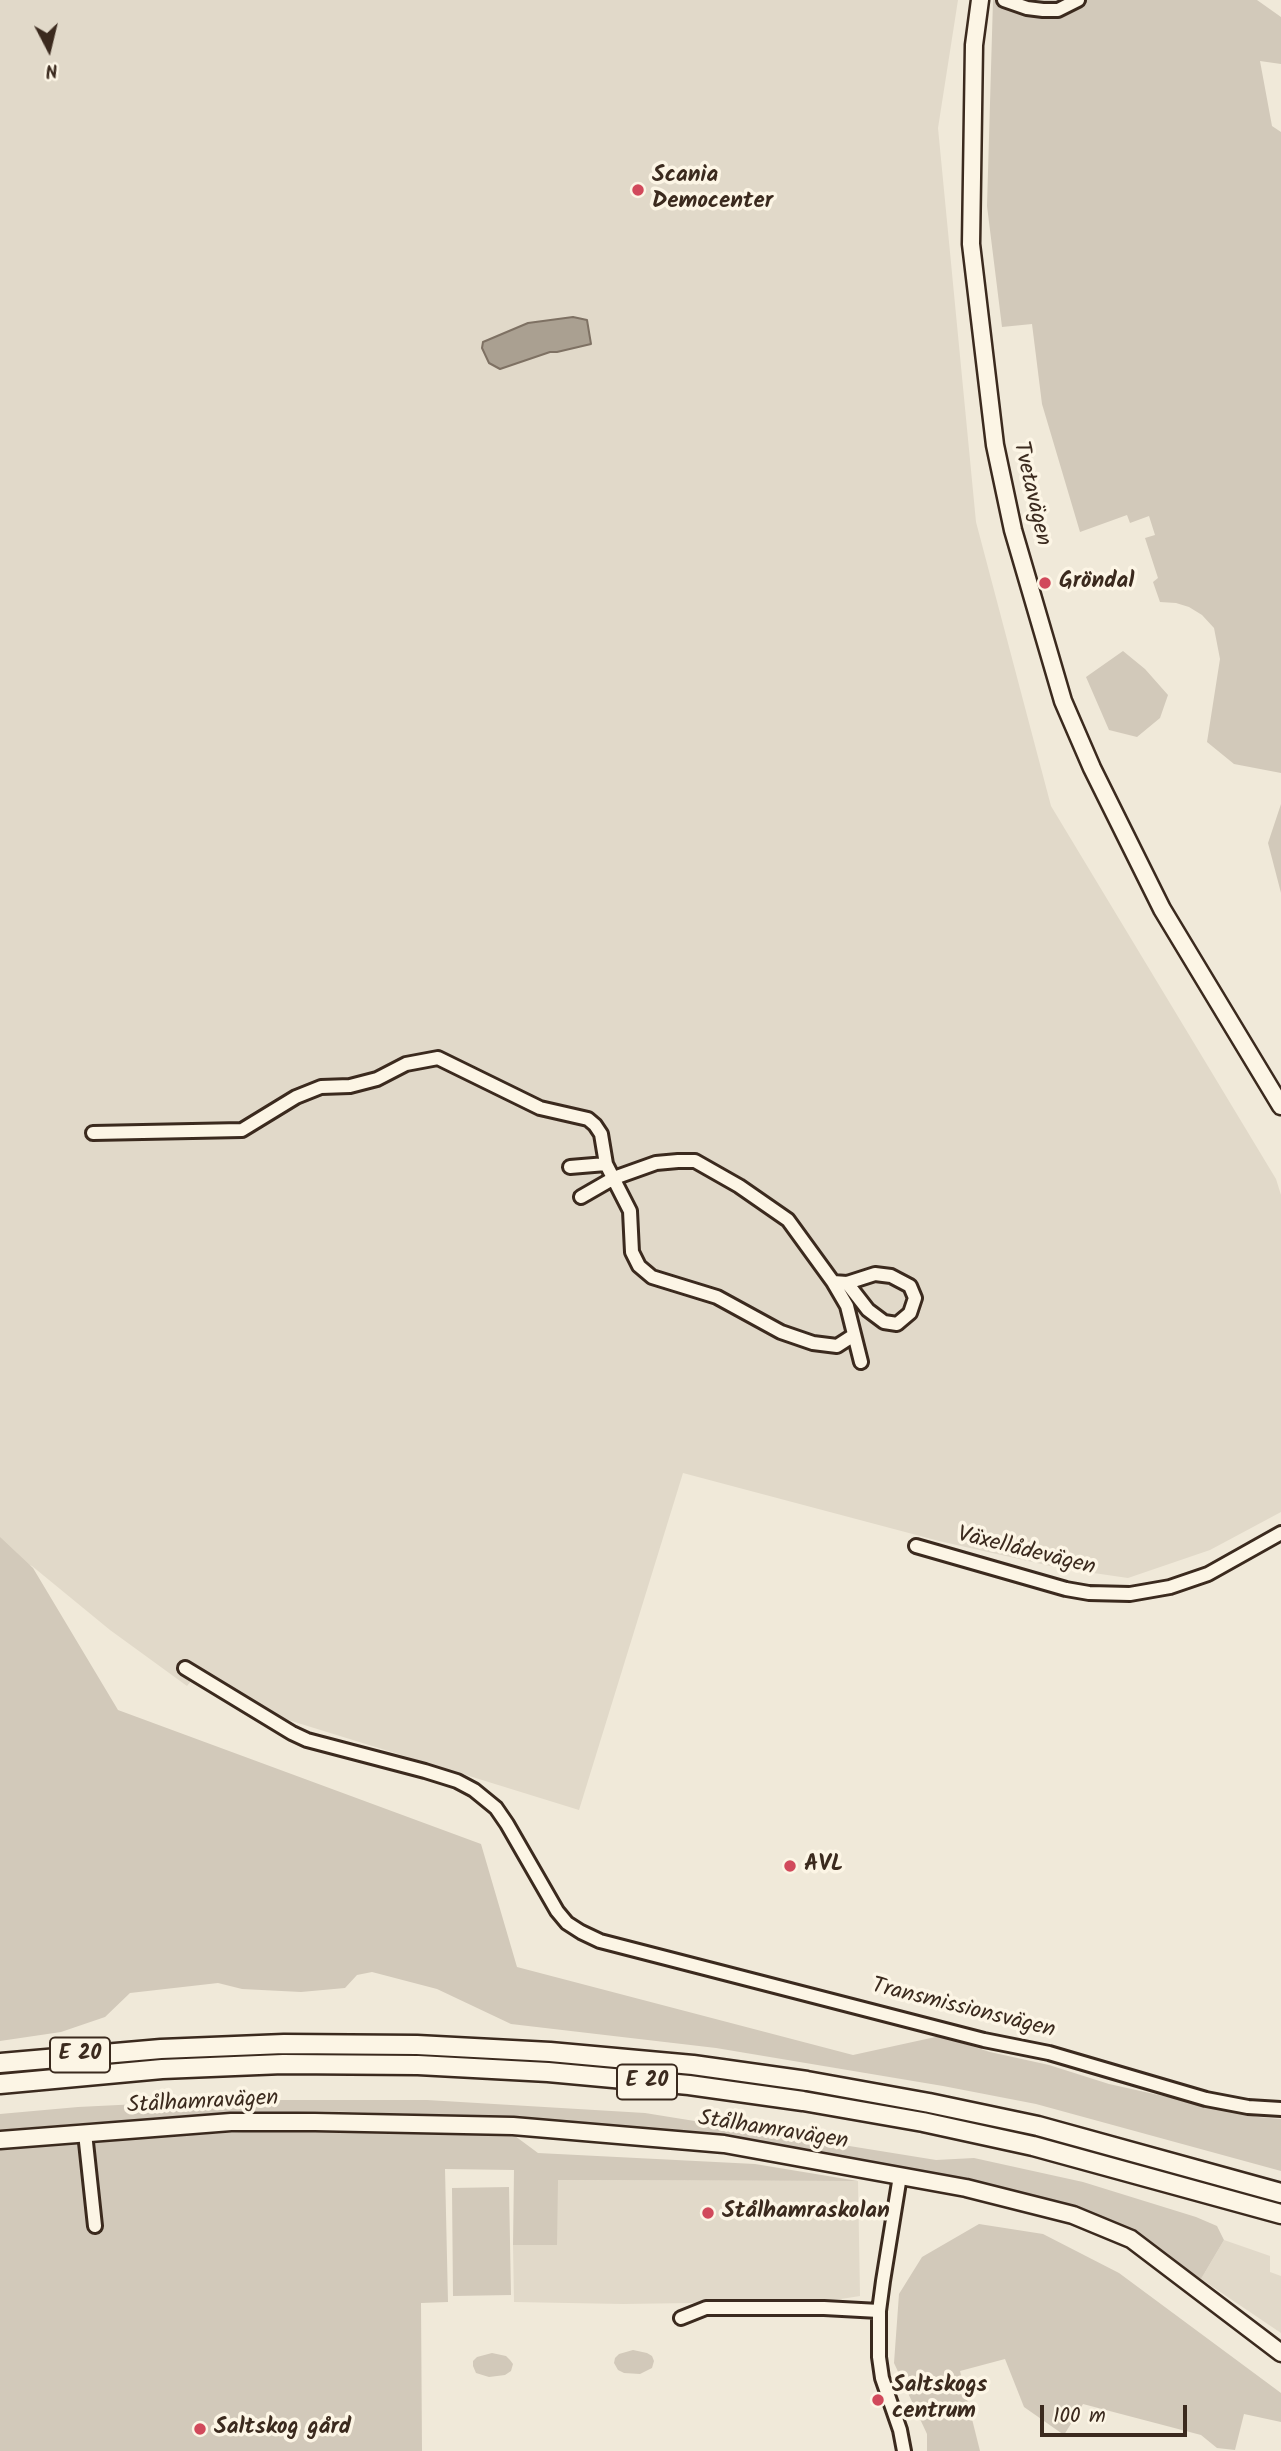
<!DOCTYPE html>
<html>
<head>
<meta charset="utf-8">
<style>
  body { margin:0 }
  #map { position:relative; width:1281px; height:2451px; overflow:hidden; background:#f0e9d9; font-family:Kalam,sans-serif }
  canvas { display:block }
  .north { position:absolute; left:14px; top:14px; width:70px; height:70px; -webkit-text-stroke:5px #fcf5e5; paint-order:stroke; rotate:173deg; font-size:19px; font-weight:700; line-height:28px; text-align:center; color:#3b2a1e }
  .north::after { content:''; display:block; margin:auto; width:24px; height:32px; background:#3b2a1e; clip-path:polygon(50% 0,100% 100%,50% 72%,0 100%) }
  .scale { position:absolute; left:1040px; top:2405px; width:147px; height:32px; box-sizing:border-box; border:4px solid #3b2a1e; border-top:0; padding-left:9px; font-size:21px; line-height:24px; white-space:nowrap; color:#3b2a1e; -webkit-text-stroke:5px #fcf5e5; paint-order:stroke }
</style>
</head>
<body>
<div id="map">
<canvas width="1281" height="2451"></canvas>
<div class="north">N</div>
<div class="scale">100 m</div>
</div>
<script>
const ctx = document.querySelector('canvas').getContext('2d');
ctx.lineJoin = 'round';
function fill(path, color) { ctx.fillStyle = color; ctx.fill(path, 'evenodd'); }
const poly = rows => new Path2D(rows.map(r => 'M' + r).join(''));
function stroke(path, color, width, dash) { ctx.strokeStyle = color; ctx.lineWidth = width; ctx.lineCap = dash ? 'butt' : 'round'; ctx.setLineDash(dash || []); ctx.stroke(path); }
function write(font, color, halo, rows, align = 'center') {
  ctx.font = font + ' Kalam,sans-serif'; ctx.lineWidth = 7; ctx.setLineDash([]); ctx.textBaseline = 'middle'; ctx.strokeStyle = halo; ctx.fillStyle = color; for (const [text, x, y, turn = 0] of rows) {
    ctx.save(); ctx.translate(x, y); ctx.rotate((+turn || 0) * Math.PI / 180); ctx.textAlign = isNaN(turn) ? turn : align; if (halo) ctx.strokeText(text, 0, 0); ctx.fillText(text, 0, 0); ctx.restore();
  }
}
fill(poly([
  [0,0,958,0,938,128,976,522,1051,806,1276,1179,1281,1195,1281,1512,1210,1550,1128,1578,1059,1568,939,1541,683,1473,579,1810,285,1719,201,1669,187,1686,110,1630,32,1566,0,1554],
  [557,2180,858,2181,860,2296,828,2301,623,2304,514,2302,513,2245,557,2245],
  [1224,2240,1270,2256,1270,2272,1281,2276,1281,2333,1201,2279]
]), '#e1d9c9');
fill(poly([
  [993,0,1257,0,1281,17,1281,64,1260,61,1272,126,1281,132,1281,773,1234,764,1207,742,1220,659,1214,628,1202,615,1189,607,1176,603,1160,602,1153,582,1158,578,1145,538,1155,535,1149,516,1130,523,1127,515,1080,532,1042,404,1032,324,1002,327,987,206],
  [1123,651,1145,669,1168,695,1160,718,1137,737,1109,730,1086,677],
  [1281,804,1281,893,1268,843],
  [0,1537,33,1568,118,1710,481,1844,517,1967,853,2055,940,2036,990,2052,1049,2065,1109,2084,1258,2117,1281,2119,1281,2171,1036,2104,943,2086,716,2048,511,2024,437,1989,372,1972,357,1975,345,1988,301,1992,242,1989,218,1983,130,1993,105,2017,61,2032,0,2041],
  [220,2100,427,2100,645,2113,936,2160,974,2158,1083,2182,1196,2217,1217,2226,1224,2240,1201,2279,1132,2233,724,2138,646,2129,514,2117,316,2111,85,2123,0,2130,0,2114,78,2107],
  [299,2129,431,2131,515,2136,538,2153,755,2164,858,2181,558,2180,557,2245,513,2245,514,2170,445,2169,448,2302,421,2303,422,2451,0,2451,0,2148,96,2140],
  [509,2187,511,2295,453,2296,452,2188],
  [979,2224,1043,2234,1119,2273,1281,2393,1281,2422,1244,2414,1235,2450,1217,2448,1201,2435,1083,2404,1064,2435,1024,2407,1005,2359,960,2371,980,2451,927,2451,927,2434,894,2363,899,2294,922,2257],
  [633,2350,647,2353,652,2356,654,2361,652,2368,640,2374,624,2373,618,2370,614,2363,615,2358,619,2354],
  [492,2353,506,2356,510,2360,513,2364,511,2371,505,2375,489,2377,476,2373,473,2366,473,2361,477,2357]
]), '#d2c9ba');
const water = poly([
  [573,317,587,320,591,344,557,352,550,352,500,369,489,363,482,348,483,342,528,323,573,317]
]);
fill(water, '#aaa091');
stroke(water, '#7e7163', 2);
const minor = poly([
  [1004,0,1027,8,1043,10,1058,10,1078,0],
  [93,1133,242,1130,296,1097,321,1087,350,1086,377,1079,406,1064,438,1058,540,1108,588,1119,595,1125,601,1134,606,1164,630,1211,632,1252,639,1266,652,1277,717,1297,781,1332,813,1343,837,1346,854,1335],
  [570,1167,606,1164],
  [581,1197,614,1178,656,1163,678,1161,695,1161,739,1186,788,1220,833,1282,847,1306,861,1362],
  [833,1282,847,1283,875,1274,891,1276,910,1286,915,1298,910,1313,897,1324,884,1322,868,1310,847,1283],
  [916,1546,1066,1589,1089,1593,1130,1594,1170,1587,1208,1574,1281,1533],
  [185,1668,292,1733,307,1740,425,1771,457,1781,474,1790,496,1808,507,1824,557,1911,567,1923,581,1932,600,1941,984,2040,1049,2053,1206,2099,1248,2107,1281,2109],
  [85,2133,95,2226],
  [900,2176,883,2281,879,2311,879,2357,882,2378,900,2430,904,2451],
  [681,2318,706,2308,824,2308,879,2311]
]);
const major = poly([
  [980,0,974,45,971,244,995,445,1013,530,1063,701,1092,768,1162,909,1281,1106],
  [0,2140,231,2122,315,2122,513,2126,724,2144,966,2188,1073,2215,1131,2239,1281,2353]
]);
const highway = poly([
  [0,2063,161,2049,284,2044,417,2045,550,2052,693,2065,807,2081,929,2103,1038,2126,1281,2193],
  [0,2084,162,2069,283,2064,418,2065,548,2072,689,2085,803,2101,923,2122,1033,2146,1281,2214]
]);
stroke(minor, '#3b2a1e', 18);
stroke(major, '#3b2a1e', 21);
stroke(highway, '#3b2a1e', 23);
stroke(minor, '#fcf5e5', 12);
stroke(major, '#fcf5e5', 16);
stroke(highway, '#fcf5e5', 18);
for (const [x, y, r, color] of [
  [638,190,7,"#d1495b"],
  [1045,583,7,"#d1495b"],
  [790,1866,7,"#d1495b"],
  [708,2213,7,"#d1495b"],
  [878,2400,7,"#d1495b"],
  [200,2429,7,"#d1495b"]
]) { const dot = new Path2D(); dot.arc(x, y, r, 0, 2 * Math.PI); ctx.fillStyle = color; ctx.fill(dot); stroke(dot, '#fcf5e5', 2.5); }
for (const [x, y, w] of [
  [80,2055,60],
  [647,2082,60]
]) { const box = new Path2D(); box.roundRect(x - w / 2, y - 17.5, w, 35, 5); ctx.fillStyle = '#fcf5e5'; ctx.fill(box); stroke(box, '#3b2a1e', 2); }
write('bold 21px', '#3b2a1e', null, [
  ["E 20",80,2055],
  ["E 20",647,2082]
]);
write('bold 23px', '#3b2a1e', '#fcf5e5', [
  ["Scania",652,177],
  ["Democenter",652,203],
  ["Gröndal",1059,583],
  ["AVL",804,1866],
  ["Stålhamraskolan",722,2213],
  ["Saltskogs",892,2387],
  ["centrum",892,2413],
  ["Saltskog gård",214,2429]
], 'left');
write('23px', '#3b2a1e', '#fcf5e5', [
  ["Tvetavägen",1030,494,77],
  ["Växellådevägen",1026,1553,14],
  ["Transmissionsvägen",963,2010,14],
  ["Stålhamravägen",203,2104,-3],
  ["Stålhamravägen",773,2132,9]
]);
</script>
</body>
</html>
